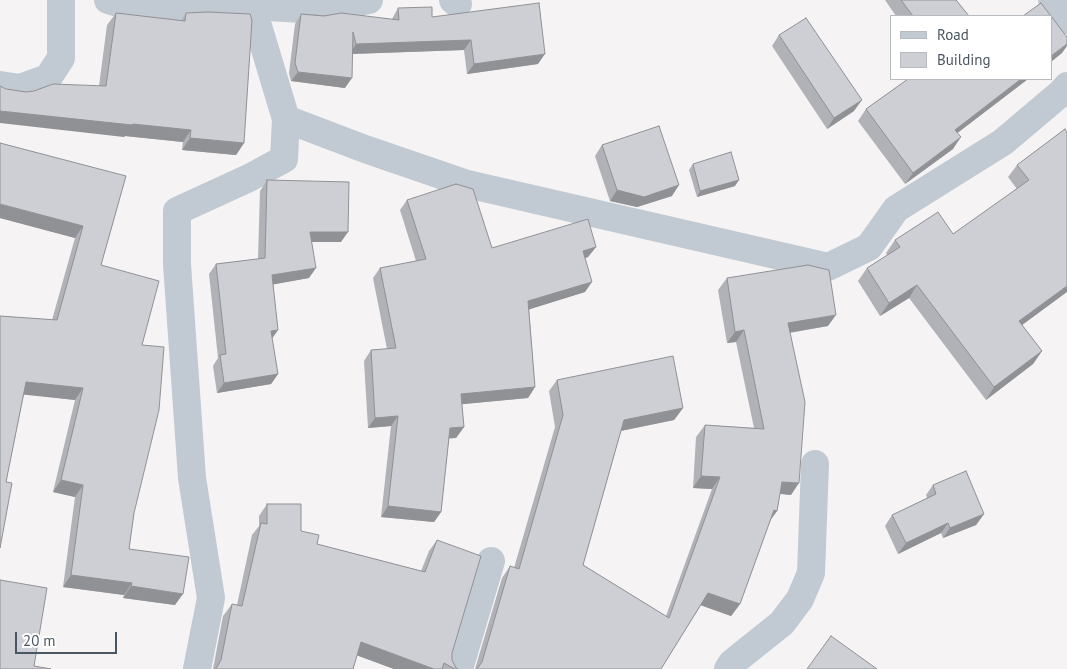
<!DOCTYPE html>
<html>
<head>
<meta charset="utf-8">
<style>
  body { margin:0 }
  #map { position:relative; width:1067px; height:669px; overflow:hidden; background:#f5f3f3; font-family:"PT Sans",sans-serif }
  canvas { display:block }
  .legend { position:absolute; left:890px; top:15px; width:162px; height:65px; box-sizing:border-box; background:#fff; border:1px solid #b7bbc0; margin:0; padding:6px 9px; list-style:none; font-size:15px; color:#4a5661 }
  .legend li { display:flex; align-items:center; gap:10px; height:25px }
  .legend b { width:25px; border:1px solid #b7bbc0 }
  .scale { position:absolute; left:15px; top:632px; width:102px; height:22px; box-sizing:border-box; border:2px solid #4a5661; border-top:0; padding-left:6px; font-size:15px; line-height:18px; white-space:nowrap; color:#4a5661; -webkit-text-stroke:4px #fff; paint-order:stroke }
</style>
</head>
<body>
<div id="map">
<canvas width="1067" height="669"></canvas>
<ul class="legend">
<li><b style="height:6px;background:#c1cad2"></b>Road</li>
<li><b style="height:14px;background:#cdcfd5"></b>Building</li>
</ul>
<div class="scale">20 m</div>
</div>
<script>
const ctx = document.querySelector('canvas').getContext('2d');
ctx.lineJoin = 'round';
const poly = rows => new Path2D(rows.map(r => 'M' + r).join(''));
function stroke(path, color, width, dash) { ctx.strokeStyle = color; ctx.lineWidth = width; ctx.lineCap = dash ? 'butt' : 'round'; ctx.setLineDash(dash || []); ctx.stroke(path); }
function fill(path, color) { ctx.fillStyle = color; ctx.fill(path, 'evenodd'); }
stroke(poly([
  [108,0,143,11,252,6,318,10,369,0],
  [453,0,458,4],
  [1052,0,1062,20,1067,20],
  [252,6,286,119,365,149,467,184,828,267,869,247,896,209,1003,142,1061,93,1067,86],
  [0,85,20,88,48,78,61,58,61,0],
  [197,669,211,598,192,478,177,264,177,211,249,178,284,159,286,119],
  [459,669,491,561],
  [728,669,732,663,782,623,800,599,811,573,815,464]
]), '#c1cad2', 28);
fill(poly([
  [885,0,956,0,969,16,896,16],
  [398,8,432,17,538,64,467,74,464,50,352,54,345,88,291,81,289,73,295,24,301,14,392,19],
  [116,13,181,21,186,13,244,143,236,155,182,150,183,142,125,136,124,137,6,89,26,92,99,86,107,25],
  [779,35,854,111,827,129,772,46],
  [908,79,1028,79,957,133,953,149,905,184,858,121,866,109],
  [1065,129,1022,325,1042,351,1033,364,986,400,909,298,880,316,858,281,867,268,887,255,886,253,895,240,953,234,1017,189,1008,177,1017,165],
  [602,145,672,196,637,207,610,201,595,156],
  [693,164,735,186,697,197,689,170],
  [126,176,101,265,142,345,134,513,129,549,175,605,123,598,124,595,63,587,75,497,53,492,75,400,24,394,6,482,0,316,52,320,75,238,0,218],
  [267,180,341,242,312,242,309,278,273,284,278,330,272,338,278,374,271,384,217,393,213,366,218,358,209,274,216,264,258,259,260,191],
  [407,200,492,248,596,247,588,257,585,258,585,292,529,309,535,387,528,398,462,404,464,427,456,438,449,438,441,512,434,522,381,517,391,426,368,428,364,361,371,350,387,349,373,278,380,268,416,261,400,210],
  [727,278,828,326,790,333,791,495,780,494,777,511,770,521,740,604,731,616,701,605,661,669,475,669,502,578,510,566,514,568,555,427,549,391,557,380,683,408,674,420,621,431,583,565,666,616,712,489,693,488,696,437,705,425,754,428,736,342,727,343,718,290],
  [933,485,984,514,976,525,943,538,941,533,898,554,885,526,892,515,927,498,926,495],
  [267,504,317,544,421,571,429,551,437,540,452,653,452,660,456,668,458,669,394,669,357,655,353,669,213,669,223,616,232,604,237,605,252,535,259,526,259,516]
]), '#b0b2b7');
fill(poly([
  [471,40,464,50,350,54,356,44],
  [1067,44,1067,46,1062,53,1051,62,1051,56],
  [545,54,538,64,467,74,474,64],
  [298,72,352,78,345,88,291,81],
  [1021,79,1028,79,947,141,955,130],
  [862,100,854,111,827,129,834,118],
  [0,111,133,124,191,130,183,142,125,136,124,137,0,123],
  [961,137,953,149,905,184,913,173],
  [190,138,244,143,236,155,182,150],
  [739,180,735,186,697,197,700,191],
  [679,185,672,196,637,207,610,201,617,190],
  [0,204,83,226,75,238,0,218],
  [310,232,348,232,341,242,303,242],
  [596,247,588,257,576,261,583,251],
  [316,268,309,278,265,286,272,275],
  [592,282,585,292,521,312,528,301],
  [917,285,909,298,880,316,889,303],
  [1067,286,1067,292,1010,334,1019,321],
  [836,315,828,326,780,334,788,323],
  [278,330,271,340,271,331],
  [744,330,736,342,727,343,735,332],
  [1042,351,1033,364,986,400,994,387],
  [278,374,271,384,217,393,224,383],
  [26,382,83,388,75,400,18,394],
  [535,387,528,398,454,405,461,394],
  [683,408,674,420,615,432,624,420],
  [398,416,391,426,368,428,375,418],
  [464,427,456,438,443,439,450,428],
  [701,476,720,477,712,489,693,488],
  [61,480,83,485,75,497,53,492],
  [782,482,799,483,791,495,774,493],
  [388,506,441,512,434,522,381,517],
  [774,510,777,511,768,523],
  [984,514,976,525,943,538,950,528],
  [948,523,941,533,898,554,906,543],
  [71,575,132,583,124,595,63,587],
  [131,586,183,594,175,605,123,598],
  [708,593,740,604,731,616,700,605],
  [361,642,434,669,394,669,353,654]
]), '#909195');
const building = poly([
  [901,0,956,0,969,16,913,16,901,0],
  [539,3,545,54,474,64,471,40,356,44,353,32,352,78,298,72,295,63,301,14,324,16,341,13,399,20,398,8,432,7,432,17,539,3],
  [1041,3,1067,37,1067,44,1051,56,1051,16,1023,16,1041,3],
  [208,12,250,14,252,20,244,143,190,138,191,130,133,124,132,125,0,111,0,86,6,89,26,92,34,91,53,84,106,86,116,13,185,21,186,13,208,12],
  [806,18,862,100,834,118,779,35,806,18],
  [908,79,1021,79,955,130,961,137,913,173,866,109,908,79],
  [659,126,679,185,644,197,617,190,602,145,659,126],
  [1065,129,1067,133,1067,286,1019,321,1042,351,994,387,917,285,889,303,867,268,900,247,895,240,938,212,953,234,1029,180,1017,165,1065,129],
  [0,143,126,176,101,265,159,281,142,345,164,347,159,410,134,513,129,549,189,557,183,594,131,586,132,583,71,575,83,485,61,480,83,388,26,382,6,482,12,483,0,548,0,316,57,320,83,226,0,204,0,143],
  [731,152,739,180,700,191,693,164,731,152],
  [267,180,349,182,348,232,310,232,316,268,272,275,278,330,271,331,278,374,224,383,220,355,226,354,216,264,265,258,267,180],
  [456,184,473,189,492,248,588,219,596,247,583,251,592,282,528,301,535,387,461,394,464,427,450,428,441,512,388,506,398,416,375,418,371,350,396,348,380,268,426,259,407,200,456,184],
  [808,265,829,270,836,315,788,323,805,402,799,483,782,482,777,511,774,510,740,604,708,593,661,669,477,669,482,662,510,566,519,569,563,415,557,380,673,356,683,408,624,420,583,565,669,618,720,477,701,476,705,425,764,429,744,330,735,332,727,278,808,265],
  [966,471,984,514,950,528,948,523,906,543,892,515,936,494,933,485,966,471],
  [267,504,301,504,301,531,319,535,317,544,425,572,437,540,481,556,452,653,452,660,456,668,458,669,455,669,444,663,442,669,434,669,361,642,353,669,215,669,217,667,221,660,232,604,242,606,261,523,267,524,267,504],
  [0,580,47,588,34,666,51,669,0,669,0,580],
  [831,636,877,669,807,669,831,636]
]);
fill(building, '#cdcfd5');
stroke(building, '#909195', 1);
</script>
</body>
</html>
